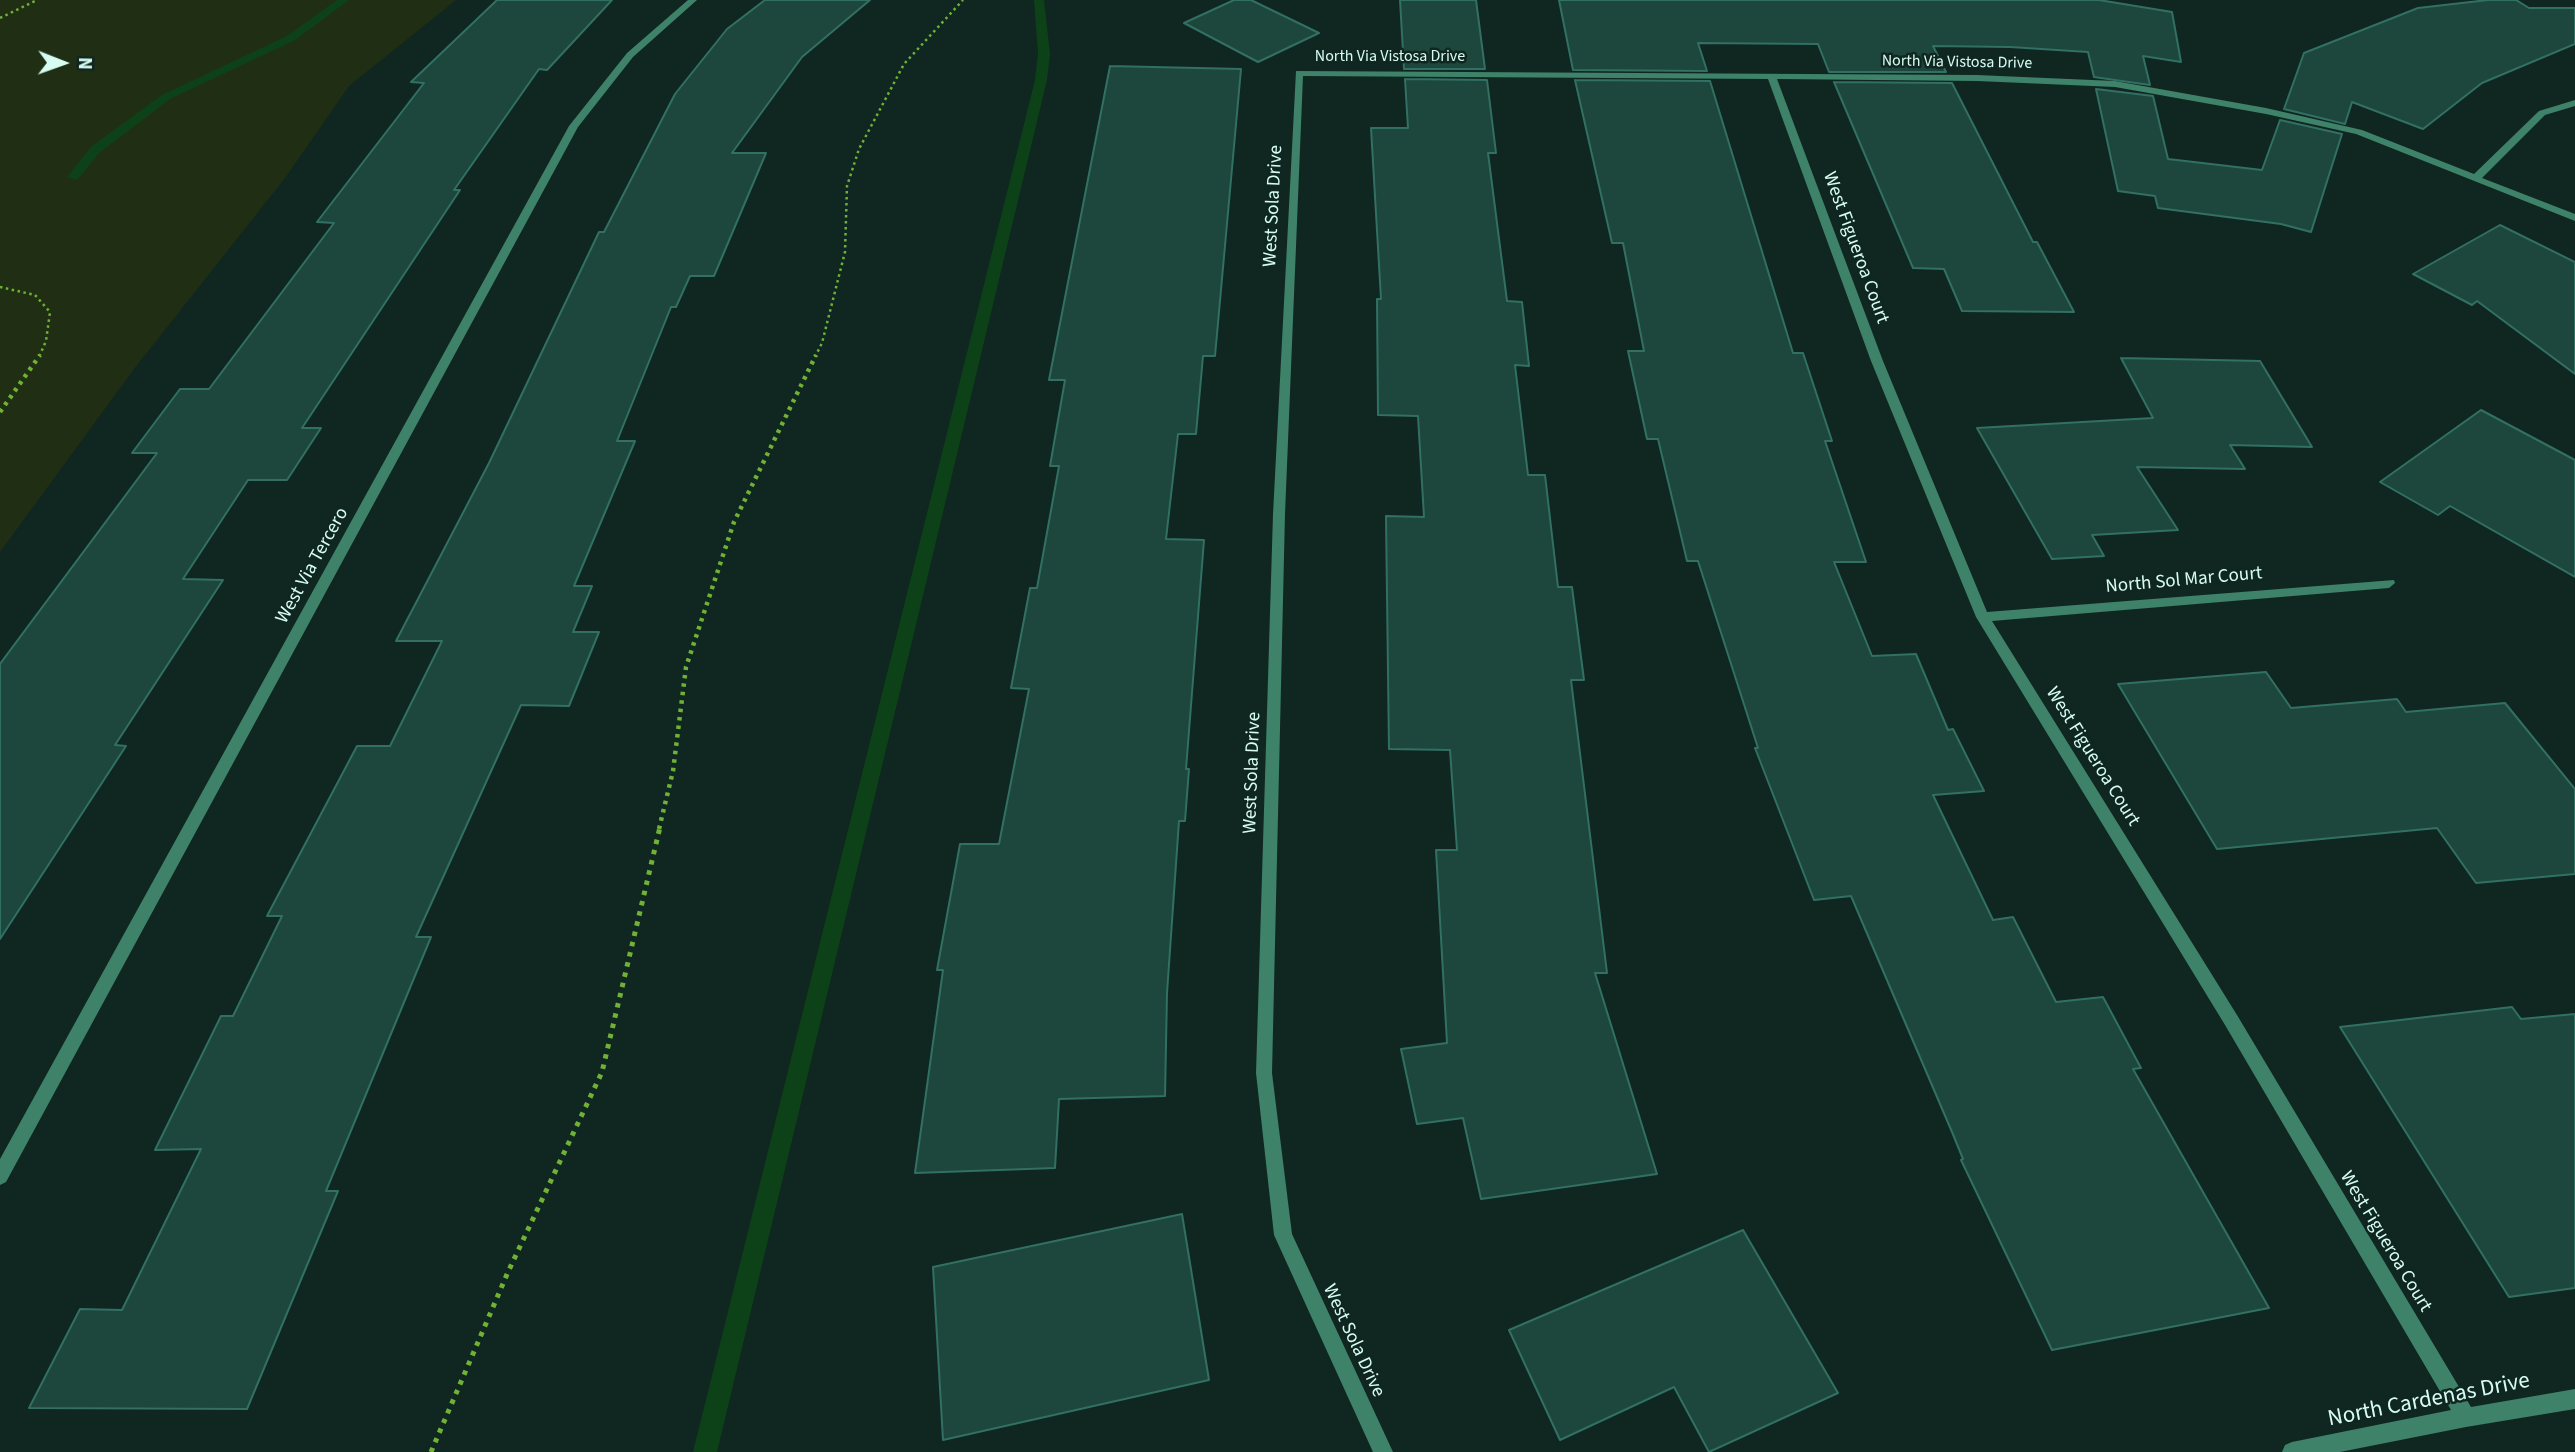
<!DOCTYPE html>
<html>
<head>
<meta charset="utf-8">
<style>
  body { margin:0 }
  #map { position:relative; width:2575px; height:1452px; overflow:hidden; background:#102620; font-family:"Source Sans 3",sans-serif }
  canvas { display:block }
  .north { position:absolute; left:28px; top:28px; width:70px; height:70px; -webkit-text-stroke:5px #102620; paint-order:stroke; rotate:91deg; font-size:19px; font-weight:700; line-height:28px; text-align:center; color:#d7fdf2 }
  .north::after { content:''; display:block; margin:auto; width:24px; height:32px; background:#d7fdf2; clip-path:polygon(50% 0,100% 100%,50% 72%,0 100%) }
</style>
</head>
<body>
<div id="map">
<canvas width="2575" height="1452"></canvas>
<div class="north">N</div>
</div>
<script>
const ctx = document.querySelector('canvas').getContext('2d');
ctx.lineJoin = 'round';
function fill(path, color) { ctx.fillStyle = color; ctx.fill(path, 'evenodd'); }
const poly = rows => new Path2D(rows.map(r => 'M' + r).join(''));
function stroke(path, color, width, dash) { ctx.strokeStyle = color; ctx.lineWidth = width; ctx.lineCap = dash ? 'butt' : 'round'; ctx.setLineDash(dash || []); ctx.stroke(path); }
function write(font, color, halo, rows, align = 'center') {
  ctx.font = font + ' "Source Sans 3",sans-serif'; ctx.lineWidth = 5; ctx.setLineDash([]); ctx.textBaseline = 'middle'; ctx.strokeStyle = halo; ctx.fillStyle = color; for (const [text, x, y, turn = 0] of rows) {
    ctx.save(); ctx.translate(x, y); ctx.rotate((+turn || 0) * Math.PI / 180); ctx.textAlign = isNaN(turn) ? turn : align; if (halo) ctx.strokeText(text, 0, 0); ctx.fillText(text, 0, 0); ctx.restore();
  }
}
fill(poly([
  [0,0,456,0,349,86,285,178,134,369,0,552]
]), '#202f14');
fill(poly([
  [337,0,349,0,295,40,170,99,99,153,77,180,67,177,91,147,162,95,287,36,337,0],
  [1034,0,1044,0,1050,54,1047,80,717,1452,693,1452,1035,80,1038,54,1034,0]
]), '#0d4219');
const building = poly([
  [497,0,612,0,547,70,539,69,454,190,460,190,302,428,321,428,287,480,248,480,183,579,223,580,115,745,126,746,0,939,0,664,157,453,132,453,180,389,209,389,334,223,317,222,424,83,411,82,497,0],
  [765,0,870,0,802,57,732,153,766,153,714,276,690,276,676,307,671,307,617,441,635,441,574,586,592,586,573,632,599,632,569,706,521,705,416,937,431,937,326,1191,338,1191,247,1409,29,1408,80,1309,122,1310,201,1149,155,1150,221,1016,233,1016,282,916,267,916,357,746,390,746,442,641,396,641,489,463,599,232,604,232,675,94,727,29,765,0],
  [1234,0,1251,0,1319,33,1258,62,1184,23,1234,0],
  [1400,0,1476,0,1485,69,1404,69,1400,0],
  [1559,0,2099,0,2172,12,2181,62,2143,56,2150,85,2094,77,2088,52,2010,47,1933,46,1946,72,1829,72,1818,44,1698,43,1707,71,1573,70,1559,0],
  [2488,0,2516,0,2529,8,2575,8,2575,44,2482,83,2423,129,2352,102,2345,124,2284,109,2304,53,2418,8,2488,0],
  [1110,66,1241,69,1215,356,1203,356,1196,434,1178,434,1166,539,1204,540,1186,769,1189,769,1185,821,1179,821,1167,993,1165,1096,1059,1099,1055,1168,915,1173,943,970,937,970,960,844,999,844,1029,689,1011,688,1030,588,1037,588,1059,466,1050,466,1065,380,1049,380,1110,66],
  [1405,79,1487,80,1496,153,1488,153,1507,301,1522,302,1529,366,1515,365,1528,475,1545,475,1558,587,1572,587,1584,680,1571,680,1607,973,1595,973,1657,1174,1481,1199,1463,1118,1417,1124,1401,1049,1447,1043,1436,850,1457,850,1450,750,1389,749,1386,516,1424,517,1418,416,1378,415,1377,299,1381,299,1371,128,1408,128,1405,79],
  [1575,80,1710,81,1793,353,1803,353,1832,441,1825,441,1866,562,1834,562,1872,656,1916,654,1948,730,1953,729,1984,791,1933,795,1993,920,2013,917,2056,1002,2103,997,2141,1068,2133,1069,2269,1308,2052,1350,1961,1160,1963,1159,1952,1132,1851,896,1814,900,1755,748,1758,748,1698,561,1687,561,1658,439,1647,439,1628,351,1644,351,1623,243,1612,243,1575,80],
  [1834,82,1952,83,2033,242,2037,242,2074,312,1962,311,1944,269,1913,268,1834,82],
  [2096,89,2153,96,2168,159,2262,170,2280,120,2342,134,2311,232,2281,224,2158,208,2155,196,2118,191,2096,89],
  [2500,225,2575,262,2575,374,2477,301,2472,305,2413,274,2500,225],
  [2121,358,2260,361,2312,447,2230,445,2245,469,2137,467,2178,530,2092,535,2104,556,2052,559,1977,428,2153,418,2121,358],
  [2481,410,2575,460,2575,577,2450,506,2438,515,2380,482,2481,410],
  [2266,672,2291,708,2397,699,2406,712,2505,703,2575,789,2575,874,2476,883,2437,828,2217,849,2118,684,2266,672],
  [2512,1007,2521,1019,2575,1014,2575,1288,2509,1297,2340,1027,2512,1007],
  [1182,1214,1209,1380,943,1440,933,1267,1182,1214],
  [1743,1230,1838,1393,1709,1452,1674,1387,1560,1440,1509,1330,1743,1230]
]);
fill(building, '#1d463d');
stroke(building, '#317063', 2);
stroke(poly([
  [0,18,37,0],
  [0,287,35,295,50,312,46,341,39,357],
  [815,357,822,343,845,252,847,186,859,149,904,64,963,0]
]), '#70b236', 2.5, [2.5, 3.5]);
stroke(poly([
  [0,412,40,355],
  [659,829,673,771,686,667,734,522,816,355]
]), '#70b236', 4.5, [3.5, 5]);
stroke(poly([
  [431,1452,508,1272,602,1072,660,827]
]), '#70b236', 5, [4.5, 6]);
fill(poly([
  [688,0,697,0,633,57,578,127,6,1182,0,1185,0,1159,569,126,627,53,688,0],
  [1296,71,1977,75,2115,81,2266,108,2362,130,2474,174,2539,111,2575,100,2575,106,2545,115,2482,178,2575,214,2575,221,2356,134,2266,114,2115,87,1977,81,1777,79,1883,361,1987,612,2394,580,2395,583,2389,588,1992,621,2237,1015,2471,1407,2575,1389,2575,1409,2466,1427,2340,1452,2282,1452,2285,1445,2292,1442,2451,1410,2225,1025,1976,617,1871,361,1768,79,1303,76,1285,514,1272,1073,1292,1234,1393,1452,1373,1452,1274,1235,1256,1073,1273,514,1296,71]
]), '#3e8269');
write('16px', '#d7fdf2', '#102620', [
  ["North Via Vistosa Drive",1390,57],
  ["North Via Vistosa Drive",1957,63,1]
]);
write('19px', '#d7fdf2', '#102620', [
  ["West Sola Drive",1274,206,-87],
  ["West Figueroa Court",1855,248,70],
  ["West Via Tercero",313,566,-61],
  ["North Sol Mar Court",2184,581,-5],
  ["West Figueroa Court",2092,757,58],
  ["West Sola Drive",1253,773,-88],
  ["West Figueroa Court",2385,1242,59],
  ["West Sola Drive",1353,1341,65]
]);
write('23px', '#d7fdf2', '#102620', [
  ["North Cardenas Drive",2429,1401,-11]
]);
</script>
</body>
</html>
